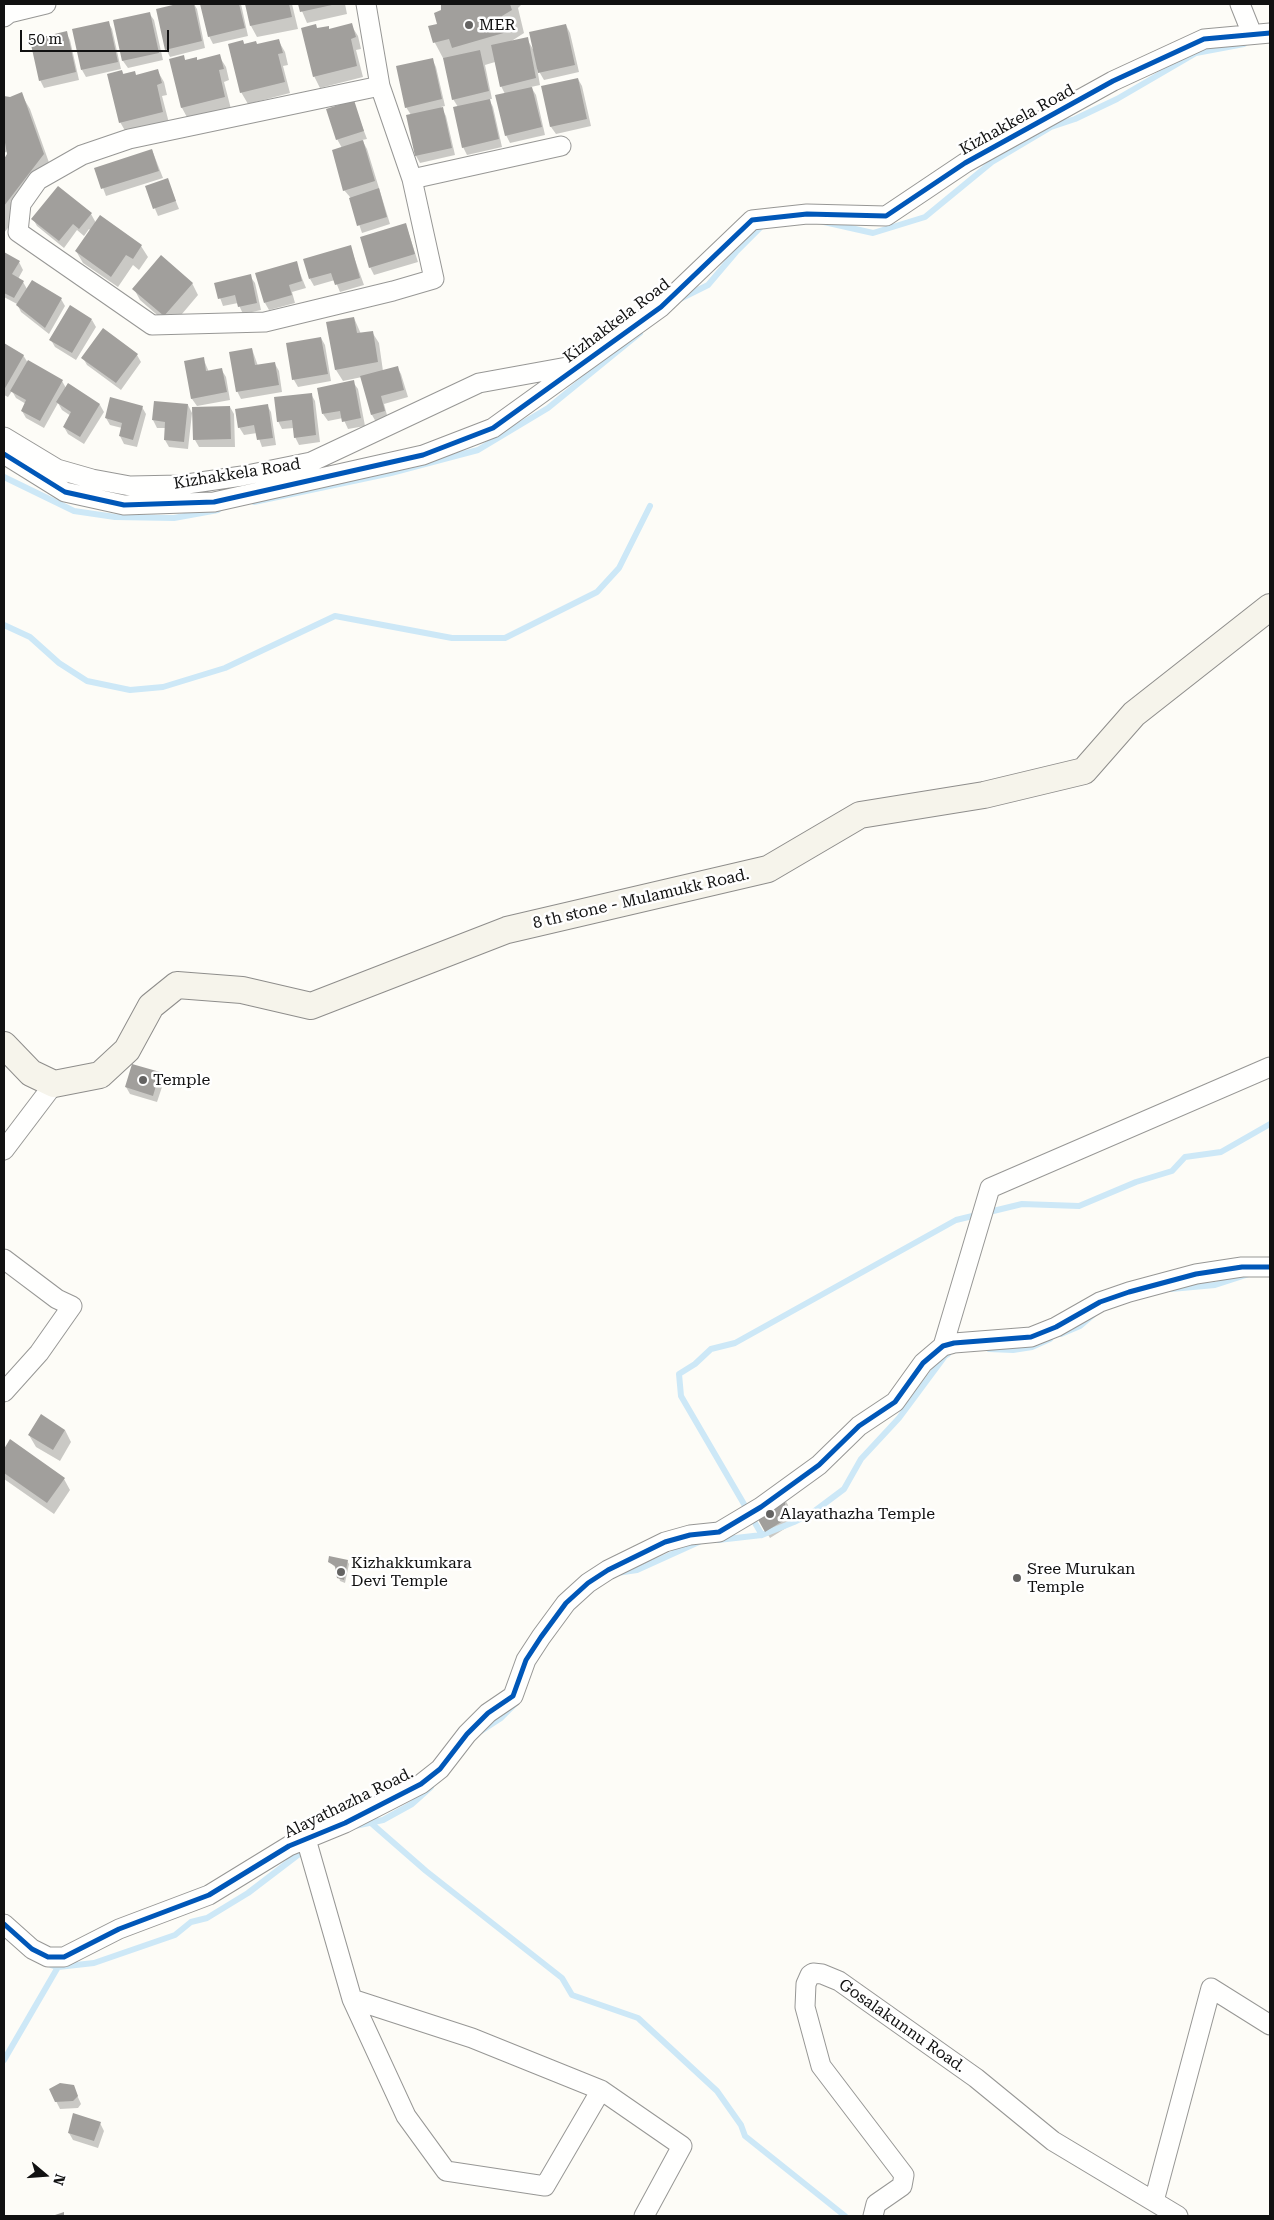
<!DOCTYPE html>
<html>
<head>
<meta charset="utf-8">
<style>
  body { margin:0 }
  #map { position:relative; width:1274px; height:2220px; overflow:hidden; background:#fdfcf7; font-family:"Roboto Serif",serif }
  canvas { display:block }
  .frame { position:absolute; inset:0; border:5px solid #111; pointer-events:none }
  .north { position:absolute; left:20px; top:2150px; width:50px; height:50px; -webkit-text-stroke:4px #fff; paint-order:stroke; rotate:108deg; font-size:14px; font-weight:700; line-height:20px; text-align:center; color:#111 }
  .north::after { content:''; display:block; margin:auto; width:18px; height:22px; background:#111; clip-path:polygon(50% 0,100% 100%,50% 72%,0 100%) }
  .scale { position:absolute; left:20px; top:30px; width:149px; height:22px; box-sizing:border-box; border:2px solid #111; border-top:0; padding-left:6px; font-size:15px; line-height:18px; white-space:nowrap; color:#111; -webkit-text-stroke:4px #fff; paint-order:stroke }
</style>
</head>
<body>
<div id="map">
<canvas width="1274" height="2220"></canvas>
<div class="frame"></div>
<div class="north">N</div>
<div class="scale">50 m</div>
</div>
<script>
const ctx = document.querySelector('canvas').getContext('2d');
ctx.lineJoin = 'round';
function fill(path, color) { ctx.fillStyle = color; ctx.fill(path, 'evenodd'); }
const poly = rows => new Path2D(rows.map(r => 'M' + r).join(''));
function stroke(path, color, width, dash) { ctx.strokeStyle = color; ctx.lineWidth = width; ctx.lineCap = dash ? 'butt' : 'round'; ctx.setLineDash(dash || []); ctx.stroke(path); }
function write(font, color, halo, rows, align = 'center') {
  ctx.font = font + ' "Roboto Serif",serif'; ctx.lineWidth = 5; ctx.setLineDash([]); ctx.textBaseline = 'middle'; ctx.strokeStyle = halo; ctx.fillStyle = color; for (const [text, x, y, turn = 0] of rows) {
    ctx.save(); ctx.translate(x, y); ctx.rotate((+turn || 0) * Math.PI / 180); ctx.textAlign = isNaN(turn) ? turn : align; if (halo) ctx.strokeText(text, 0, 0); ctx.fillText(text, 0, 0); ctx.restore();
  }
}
fill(poly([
  [183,4,194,4,197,9,205,48,170,57,166,49,157,10],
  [202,4,241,4,248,36,213,44,209,36],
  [246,4,292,4,298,29,257,37,251,26],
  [299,4,345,4,347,14,307,23],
  [443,4,522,4,518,8,524,33,510,42,527,39,534,51,566,25,570,33,579,72,544,80,537,68,540,85,531,87,536,95,545,135,510,143,506,135,505,94,501,86,495,62,485,65,492,99,489,99,493,107,502,147,467,155,463,147,458,107,453,99,444,60,435,43,430,27,439,24],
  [149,13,154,20,163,60,128,68,123,61,115,21],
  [108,22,112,29,121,69,86,77,82,70],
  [351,25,358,36,361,49,356,50,363,77,320,88,314,76,318,29,328,27,330,30],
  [66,33,70,40,79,80,44,88,40,80],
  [278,40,285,52,288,65,283,66,290,93,248,104,241,92,243,41,245,45,257,46],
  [219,56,226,67,229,80,224,82,231,109,188,119,182,108,170,60,183,57,186,61,196,58,198,61],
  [432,59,436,67,445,106,441,107,446,116,455,155,420,163,416,156,407,116,411,115,406,107],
  [157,70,164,82,167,95,162,96,169,123,127,134,120,122,122,71,124,75,136,76],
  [578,79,582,86,591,126,556,134,551,127,543,87],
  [21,94,30,109,52,171,4,233,4,161,9,154,8,151,4,153,4,97,10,99],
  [353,102,367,139,362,140,367,149,390,224,362,233,350,197,344,190,342,148,337,139],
  [152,150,163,178,106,196,96,169],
  [167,179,179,209,158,216,146,187],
  [91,214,96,223,141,246,148,257,139,270,133,265,118,287,83,263,76,251,91,231,89,229,84,236,77,230,64,248,37,226,33,219],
  [406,225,418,262,374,275,370,267],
  [350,246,364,285,340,292,335,280,314,286,310,279],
  [4,253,19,262,23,270,18,279,23,282,27,289,61,299,65,306,49,334,21,312,17,304,4,297],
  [296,263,306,288,292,292,295,303,269,310,265,303],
  [250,276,255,283,261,310,243,314,238,303,223,306,215,284],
  [192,283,198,295,171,327,140,300,134,289],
  [354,318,361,334,372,332,379,343,383,371,397,367,401,374,408,397,384,404,388,419,376,422,372,415,362,377,343,381,336,370],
  [92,320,96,327,76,360,55,347,51,340],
  [321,338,325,345,331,381,298,387,294,380,287,344],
  [4,344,23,355,28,363,62,381,66,388,100,405,104,412,84,444,68,434,64,427,71,416,62,410,58,403,44,428,26,418,22,411,26,404,16,398,12,391,8,397,4,395],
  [252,349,258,366,275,364,279,371,282,392,241,399,237,391],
  [137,355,141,362,121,390,87,365,83,358],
  [203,358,209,372,221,369,226,377,230,400,197,406,192,399,185,362],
  [353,382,358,389,365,426,348,429,343,418,328,421,323,414],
  [311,394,315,401,320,442,299,445,295,437,294,428,282,429,278,421],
  [188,405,192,413,188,449,169,447,165,440,166,428,157,428,153,420],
  [267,405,271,412,276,445,262,447,257,433,244,435,239,427],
  [142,407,146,414,137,447,124,444,120,436,122,428,110,425,106,418],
  [230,407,234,414,235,447,199,447,195,440],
  [160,1073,164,1081,157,1102,130,1094,126,1087],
  [65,1430,71,1442,60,1461,36,1447,29,1435],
  [11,1441,64,1479,70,1490,54,1514,4,1479,4,1451],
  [784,1498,788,1505,789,1521,786,1528,770,1538,756,1515],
  [347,1561,349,1564,345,1583,340,1581,337,1569,330,1562],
  [73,2086,81,2104,78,2108,60,2109,56,2101],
  [100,2123,104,2131,98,2148,73,2140,69,2133]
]), '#0003');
stroke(poly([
  [824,222,873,233,925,217,992,162,1051,127,1075,119,1117,99,1196,53,1244,44],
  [680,299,708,285,736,252,764,224],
  [4,477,74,511,115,517,174,518,218,510],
  [254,502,391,473,478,450,548,408,640,333],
  [4,625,30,637,59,663,87,681,130,690,163,687,225,668,335,616,452,638,505,638,597,592,619,568,650,506],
  [1171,1289,1215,1285,1249,1274],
  [1061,1334,1080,1326,1093,1315],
  [989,1349,1013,1350,1032,1347,1050,1339],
  [762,1535,681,1396,679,1374,695,1364,711,1349,735,1343,956,1220,1022,1204,1079,1206,1136,1182,1172,1171,1185,1157,1221,1152,1270,1124],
  [718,1540,762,1535,794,1522,812,1513,844,1489,861,1459,899,1418,945,1356,948,1354],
  [617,1573,637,1570,701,1541],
  [481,1731,501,1718,516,1703],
  [371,1823,426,1871,562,1978,572,1995,638,2018,717,2091,741,2125,745,2136,845,2216],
  [355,1826,383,1820,412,1804,431,1787],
  [51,1965,58,1967,94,1963,175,1935,191,1922,207,1918,248,1893,307,1848],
  [4,2060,58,1967]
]), '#cde8f7', 6);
fill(poly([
  [177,4,194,4,202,41,165,50,156,9],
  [200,4,239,4,245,28,208,37],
  [245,4,289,4,292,17,250,26],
  [298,4,332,4,332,5,300,12],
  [441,4,510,4,512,10,502,16,507,32,452,48,449,39,433,43,428,26,437,24,434,13,441,10],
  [150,12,159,53,122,61,113,20],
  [109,21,118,62,81,70,72,29],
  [352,23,356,37,351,39,357,66,313,77,301,28,316,24,317,28,329,26,329,29],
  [566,24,575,65,538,73,529,32],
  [67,31,76,72,39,81,30,40],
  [528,37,536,78,500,87,491,45],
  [279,39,283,53,278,54,285,82,240,93,228,44,243,40,244,44,256,41,257,44],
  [480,50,489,91,452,100,443,58],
  [220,54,224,69,219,70,225,97,181,108,169,59,184,55,185,60,197,57,197,60],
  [433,58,442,99,405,108,396,66],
  [158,69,162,83,157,85,163,112,119,123,107,74,122,70,123,74,135,71,136,75],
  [578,78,587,119,550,127,541,86],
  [532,87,542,127,505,136,495,95],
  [22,92,44,154,4,206,4,159,7,154,4,137,4,96,10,97],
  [490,99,499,139,462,148,453,107],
  [354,100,364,131,336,140,326,109],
  [443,107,452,148,415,156,406,115],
  [363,140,375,181,343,191,332,150],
  [152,149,159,171,101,189,94,168],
  [168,178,176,201,153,209,145,186],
  [58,186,92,213,79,229,73,224,59,241,31,219],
  [379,188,387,217,357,226,349,198],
  [100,215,142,245,133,259,126,255,111,277,75,251],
  [406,223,415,254,369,268,360,237],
  [351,245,360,278,335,285,331,273,309,279,303,259],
  [4,252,20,261,12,274,24,281,14,298,4,293],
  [161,255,193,283,164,316,132,289],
  [297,261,302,281,289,285,292,295,264,303,255,273],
  [251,274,257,303,238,307,235,295,218,299,214,283],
  [32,280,62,298,45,328,16,305],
  [70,305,92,319,72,353,49,340],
  [354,317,357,333,373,331,378,362,335,370,326,322],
  [103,328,138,354,116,383,81,358],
  [321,337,328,374,292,380,286,343],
  [4,343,24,355,4,390],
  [252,348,255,365,275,362,279,385,236,392,229,352],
  [204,357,206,371,222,368,227,392,191,399,184,361],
  [28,360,63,380,40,421,21,411,26,400,10,391],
  [398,366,404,390,381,396,385,411,371,415,360,376],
  [354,380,361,418,342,422,340,411,322,414,317,388],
  [68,383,100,404,80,437,63,427,71,412,56,402],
  [312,393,316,435,294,438,292,420,277,422,274,397],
  [110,397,143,406,133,440,119,436,122,423,105,418],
  [154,401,188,404,184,442,164,440,165,422,152,420],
  [268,404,273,438,257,440,254,425,238,428,235,409],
  [230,406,231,439,193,440,192,407],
  [132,1064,160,1072,153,1096,125,1087],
  [41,1414,65,1430,53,1450,28,1435],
  [10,1439,65,1478,47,1503,4,1473,4,1449],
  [785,1496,785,1513,783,1521,765,1532,755,1514],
  [329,1556,348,1560,344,1580,337,1578,335,1566,328,1562],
  [60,2083,74,2085,78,2096,73,2101,55,2102,49,2089],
  [73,2113,101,2122,94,2141,68,2133],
  [64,2212,64,2216,52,2216]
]), '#a19f9c');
const street = poly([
  [366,4,380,86,412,179,561,146],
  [1240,4,1252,34],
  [4,17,9,13,46,4],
  [380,86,129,139,82,155,38,180,21,204,18,232,152,325,265,322,393,291,434,279,412,179],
  [4,437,57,469,92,479,130,486,180,485,242,476,311,462,479,383,578,365],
  [4,454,65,492,124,505,214,502,423,455,493,428,661,307,752,220,807,214,886,216,965,163,1113,81,1204,39,1270,33],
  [4,1150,54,1084],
  [4,1259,57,1299,72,1306,39,1353,4,1392],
  [943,1346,990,1188,1270,1067],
  [306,1839,352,1999,406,2116,446,2171,545,2186,601,2090],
  [4,1924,32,1949,48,1957,64,1957,119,1929,209,1895,289,1846,345,1823,421,1784,440,1769,467,1734,488,1713,513,1696,526,1660,541,1637,566,1603,588,1583,608,1570,665,1542,690,1535,719,1532,761,1507,819,1465,859,1426,895,1402,923,1363,943,1346,954,1343,1031,1337,1056,1327,1100,1302,1129,1292,1196,1274,1242,1267,1270,1267],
  [352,1999,472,2038,601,2090,682,2146,644,2216],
  [1154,2201,1211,1988,1270,2025],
  [873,2216,876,2204,902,2186,904,2175,821,2066,805,2007,806,1984,810,1975,813,1973,822,1974,839,1981,976,2078,1053,2141,1178,2216]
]);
const secondary = poly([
  [4,1045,31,1073,54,1084,100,1075,127,1050,151,1006,177,985,242,990,311,1006,507,930,768,869,860,815,984,795,1084,771,1134,714,1270,607]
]);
stroke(street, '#979795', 21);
stroke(secondary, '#8e8d8b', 28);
stroke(street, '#fffffe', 19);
stroke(secondary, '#f6f4eb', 26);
stroke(poly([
  [4,454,65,492,124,505,214,502,423,455,493,428,661,307,752,220,807,214,886,216,965,163,1113,81,1204,39,1270,33],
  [4,1924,32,1949,48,1957,64,1957,119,1929,209,1895,289,1846,345,1823,421,1784,440,1769,467,1734,488,1713,513,1696,526,1660,541,1637,566,1603,588,1583,608,1570,665,1542,690,1535,719,1532,761,1507,819,1465,859,1426,895,1402,923,1363,943,1346,954,1343,1031,1337,1056,1327,1100,1302,1129,1292,1196,1274,1242,1267,1270,1267]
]), '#0057b8', 5);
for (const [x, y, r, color] of [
  [469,25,5,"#646362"],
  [143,1080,5,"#646362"],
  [770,1514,5,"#646362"],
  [341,1572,5,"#646362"],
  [1017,1578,5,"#646362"]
]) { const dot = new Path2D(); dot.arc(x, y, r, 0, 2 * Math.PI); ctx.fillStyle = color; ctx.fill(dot); stroke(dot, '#fff', 2); }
write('16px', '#111', '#fff', [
  ["MER",479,25],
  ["Temple",153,1080],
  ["Alayathazha Temple",780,1514],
  ["Kizhakkumkara",351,1563],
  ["Devi Temple",351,1581],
  ["Sree Murukan",1027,1569],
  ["Temple",1027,1587]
], 'left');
write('16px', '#111', '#fff', [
  ["Kizhakkela Road",1017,120,-29],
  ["Kizhakkela Road",617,321,-37],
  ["Kizhakkela Road",237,474,-9],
  ["8 th stone - Mulamukk Road.",641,899,-13],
  ["Alayathazha Road.",349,1803,-26],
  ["Gosalakunnu Road.",902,2026,35]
]);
</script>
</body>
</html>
